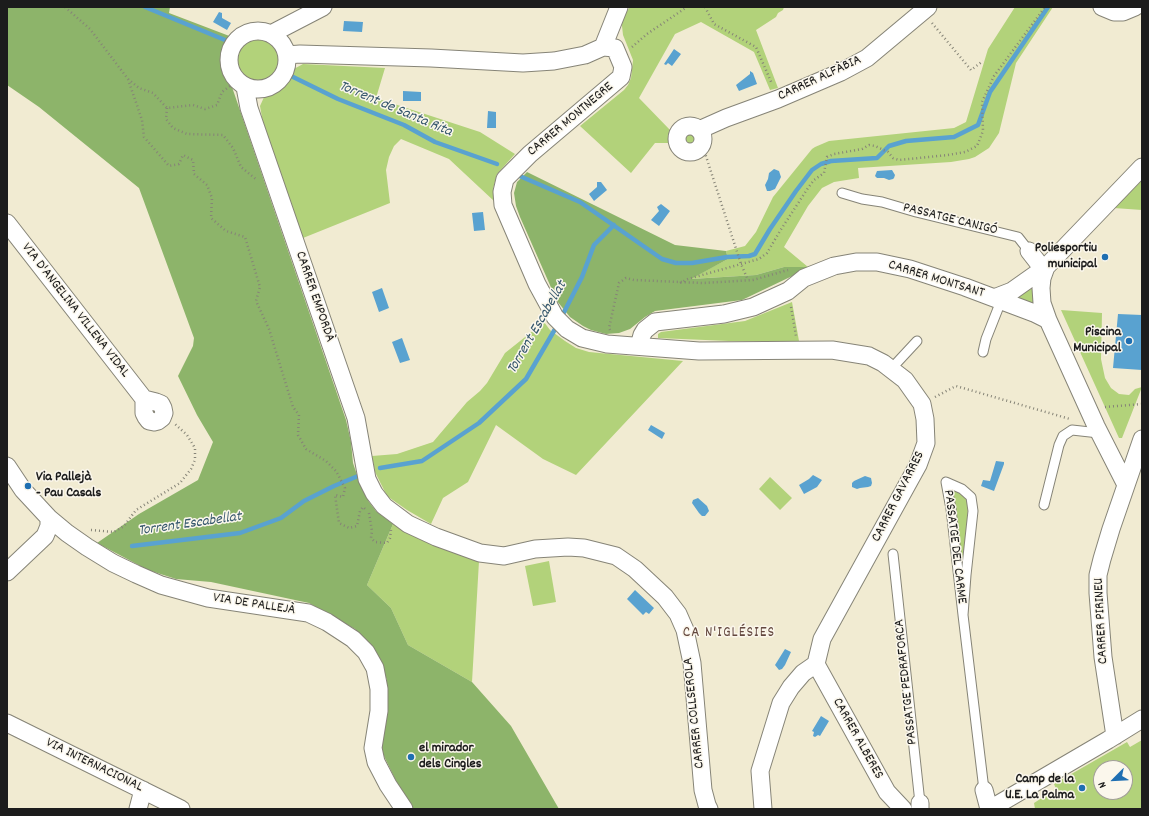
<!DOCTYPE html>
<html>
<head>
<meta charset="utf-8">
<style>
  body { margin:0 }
  #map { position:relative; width:1149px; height:816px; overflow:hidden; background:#f1ebd2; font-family:Dekko,sans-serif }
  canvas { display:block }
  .frame { position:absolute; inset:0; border:8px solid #1c1c1c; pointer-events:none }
  .north { position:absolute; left:1093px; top:760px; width:40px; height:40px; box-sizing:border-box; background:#fbf7ec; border:1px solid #a29f99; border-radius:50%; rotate:246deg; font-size:11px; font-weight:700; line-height:16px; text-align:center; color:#1c1c1c }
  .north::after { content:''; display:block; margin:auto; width:14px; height:18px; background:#1f6fb2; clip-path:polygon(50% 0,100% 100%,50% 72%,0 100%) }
</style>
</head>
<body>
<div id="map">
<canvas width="1149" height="816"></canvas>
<div class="frame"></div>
<div class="north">N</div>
</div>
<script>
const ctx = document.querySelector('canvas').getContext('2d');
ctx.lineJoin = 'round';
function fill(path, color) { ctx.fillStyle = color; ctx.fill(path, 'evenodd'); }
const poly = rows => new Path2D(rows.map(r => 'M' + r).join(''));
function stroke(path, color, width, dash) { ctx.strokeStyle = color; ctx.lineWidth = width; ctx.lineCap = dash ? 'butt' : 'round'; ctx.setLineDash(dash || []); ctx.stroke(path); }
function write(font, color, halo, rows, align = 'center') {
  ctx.font = font + ' Dekko,sans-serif'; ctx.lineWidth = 3; ctx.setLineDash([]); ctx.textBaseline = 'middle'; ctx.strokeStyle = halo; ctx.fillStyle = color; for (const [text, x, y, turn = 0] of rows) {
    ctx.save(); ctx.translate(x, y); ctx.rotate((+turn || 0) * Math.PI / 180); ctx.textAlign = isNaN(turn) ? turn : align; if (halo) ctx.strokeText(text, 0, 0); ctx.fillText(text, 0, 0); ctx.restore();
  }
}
fill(poly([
  [630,7,784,7,783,10,778,13,776,17,756,30,778,88,770,90,754,52,701,22,675,34,639,98,671,131,670,135,670,143,655,143,631,173,580,126,624,90,628,85,631,78,633,60,623,35,622,26,622,18],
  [1015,7,1053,7,1016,63,999,133,989,148,975,157,969,159,951,162,858,168,859,178,834,182,822,188,808,206,784,247,808,267,784,267,756,275,690,279,728,259,726,251,745,246,756,232,773,197,812,149,815,147,829,141,954,128,966,122,988,49],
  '234 60a24 24 0 1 1 48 0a24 24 0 1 1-48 0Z',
  [303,64,385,68,376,98,480,132,515,154,497,174,493,189,494,201,449,159,401,139,394,146,389,157,386,170,390,203,303,238,263,123,260,106,265,95,281,85,292,70],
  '681 140a9 9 0 1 1 18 0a9 9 0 1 1-18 0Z',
  [1142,178,1142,210,1114,208],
  [1037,279,1037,306,1012,297],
  [792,302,799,341,729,341,658,338,658,334,661,332,745,321],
  [1061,310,1102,313,1101,359,1105,378,1111,388,1119,394,1129,395,1135,389,1142,387,1122,438,1119,438],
  [544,322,550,330,565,341,576,348,589,352,683,361,576,475,543,459,496,425,468,482,443,498,431,524,407,510,387,496,375,472,372,456,397,454,433,442,467,402,480,391,487,383,505,353],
  [770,477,792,498,780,510,759,489],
  [952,489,964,496,968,503,967,535,962,565],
  [393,524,433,545,479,561,472,682,408,645,391,608,367,585],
  [549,561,556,602,533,606,525,566],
  [1142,740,1142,809,1035,809,1034,803,1056,789,1054,784,1127,742,1130,747],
  [1101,768,1125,768,1125,792,1101,792]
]), '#b2d27a');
fill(poly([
  [7,7,170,7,169,13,232,37,227,42,224,49,222,59,224,69,232,87,346,420,351,442,353,463,359,481,369,502,376,511,393,524,367,585,391,608,408,645,472,682,511,726,559,809,410,809,376,740,387,680,376,654,355,629,309,603,211,582,176,579,148,570,97,543,139,514,198,480,213,442,197,415,178,376,193,346,194,338,139,188,39,107,7,85],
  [527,172,675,245,726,251,728,259,691,279,756,275,784,267,808,267,809,268,742,300,655,311,645,317,630,329,619,333,606,334,591,330,583,326,570,317,557,301,520,217,516,206,514,193,517,182]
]), '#8db46a');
fill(poly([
  [219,12,222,13,222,18,231,23,227,30,213,22],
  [344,21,363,22,362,32,343,31],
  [674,49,681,54,672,66,668,63,666,65,664,64],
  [750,71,753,73,757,84,739,91,736,85,750,74],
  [403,91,421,92,421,101,403,101],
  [488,111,496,112,496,128,487,128],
  [774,169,779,171,781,177,775,189,770,191,767,191,765,185,768,179,769,173],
  [892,170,895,175,894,178,893,179,889,180,884,178,877,178,875,176,877,171],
  [597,182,601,182,607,190,594,201,589,194,597,187],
  [661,204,670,211,659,226,651,220,659,211,657,207],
  [483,212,485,230,474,231,472,213],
  [382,288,389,308,379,312,372,292],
  [1118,314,1142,315,1142,370,1113,368],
  [402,338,410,360,400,363,392,342],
  [651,425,665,433,662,439,648,430],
  [996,461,1004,462,1004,464,994,491,981,486,983,480,990,481],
  [813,475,822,480,817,487,804,494,799,485,809,479],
  [865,476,871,478,872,483,871,486,868,487,860,488,857,489,852,487,852,483,854,481],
  [698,498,707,506,709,511,705,516,702,516,699,513,692,503,693,500],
  [635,590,654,608,649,614,646,612,643,615,627,599],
  [785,649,791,652,785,665,782,669,779,670,775,665],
  [821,716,829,721,820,736,818,735,815,737,813,736,814,732,812,731]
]), '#59a2d0');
stroke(poly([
  [145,7,225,40],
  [287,74,338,99,404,125,435,142,497,164],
  [515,174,580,202,662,259,676,263,692,263,727,257,749,256,755,254,770,229,796,191,812,170,821,164,831,161,877,158,889,146,906,141,954,137,978,125,990,92,1048,7],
  [561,318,582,277,594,245,614,225],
  [380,468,422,461,479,423,526,379,558,324],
  [132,546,240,533,281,518,304,501,334,486,358,476]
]), '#59a2d0', 4.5);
const lane = poly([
  [842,193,862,199,882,202,916,212,1018,237,1029,251],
  [983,352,986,339,1001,301],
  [891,369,917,341],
  [1044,505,1059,445,1063,436,1072,430,1099,433],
  [893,554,920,803],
  [963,615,951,509,946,482,962,489,971,497,973,511,966,575,963,615,984,790]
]);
const street = poly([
  [1102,7,1114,12,1123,12,1135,7],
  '229 60a29 29 0 1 1 58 0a29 29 0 1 1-58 0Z',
  [271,34,323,7],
  [603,47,619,7],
  [287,55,300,54,431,58,523,63,554,61,585,55,603,47,615,48,623,67,621,77,530,154,505,179,502,192,503,205,537,284,555,317,567,329,582,338,607,344,699,351,832,350,869,356,883,363,905,380,922,404,925,419,926,443,918,465,822,639,816,664],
  [245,87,249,108,356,418,367,479,374,493,384,506,408,524,436,537,480,553,504,556,535,549,568,547,584,548,616,556,635,569,665,597,678,614,685,630,692,663,703,790,707,805,709,809],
  '677 139a13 13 0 1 1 26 0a13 13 0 1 1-26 0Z',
  [699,130,726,118,778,99,841,72,867,58,928,7],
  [7,223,144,399,144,413,146,417,149,421,154,422,158,421,162,418,164,413,163,408,161,404,156,402,144,399],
  [1029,251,1043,269],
  [994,298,1012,291,1046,267],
  [639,346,642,335,645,330,655,322,724,314,753,307,788,291,804,278,834,266,856,262,877,262,910,269,965,287,1034,313,1048,320],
  [7,466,23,490,49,518,67,533,87,547,113,563,136,574,161,585,208,598,308,613,327,622,353,639,366,652,375,668,379,689,379,711,373,748,376,762,388,785,404,809],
  [1126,485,1096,426,1048,320,1042,303,1041,288,1042,278,1046,267,1142,167],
  [7,572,45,536,49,526,49,518],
  [816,664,887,792,903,809],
  [7,723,181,809],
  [1115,736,1103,657,1098,593,1098,575,1102,559,1111,529,1142,439],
  [984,790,989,809],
  [920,803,920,809],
  [138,809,143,790],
  [763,809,760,771,781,703,791,687,803,673,816,664],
  [990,809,1108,740,1142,719]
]);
stroke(lane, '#868477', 11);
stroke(street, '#868477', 19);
stroke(poly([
  [7,7,10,7],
  [65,7,90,29,128,79,139,88,153,93,167,108,193,105,205,109,217,105,222,92,230,86],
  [705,7,714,24,756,47,772,84],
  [932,23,971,70,983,61],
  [632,47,647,34,687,7],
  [128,79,142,120,144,137,169,166,179,164,183,155,193,160,194,174,207,185,212,198,211,218,226,231,245,237,260,287,256,301,269,329,293,407,299,415,298,435,306,449,326,461,336,471,345,488,343,497,335,495,339,523,349,528,357,526,360,511,363,507,365,509],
  [167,108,166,119,173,128,187,134,223,135,233,148,241,167,257,180],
  [702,144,741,264,748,280],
  [680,283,688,279,759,259,767,253,780,231,808,188,814,180,824,173,827,157,834,154,862,149,869,145,875,146,888,152,893,158,899,160,948,155,965,152,977,146,983,131,982,102,994,76,1045,7],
  [791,307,796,336],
  [610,330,609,328,619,283,626,278,634,280,703,283,753,280,788,270],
  [935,397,956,386,1070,419],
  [1105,407,1142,404],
  [369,513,372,531,371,538,375,542,387,543,390,538,391,530],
  [91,530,114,532,124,526,136,510,180,483,191,469,195,460,195,448,187,435,175,424]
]), '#868477', 2.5, [1, 3]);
stroke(lane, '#fff', 9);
stroke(street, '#fff', 17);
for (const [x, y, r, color] of [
  [1105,257,4,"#1f6fb2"],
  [1129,341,4,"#1f6fb2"],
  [28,486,4,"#1f6fb2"],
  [411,757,4,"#1f6fb2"],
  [1082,788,4,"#1f6fb2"]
]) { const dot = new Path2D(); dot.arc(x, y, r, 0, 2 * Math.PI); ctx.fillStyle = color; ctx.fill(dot); stroke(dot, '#fbf7ec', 1.5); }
write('14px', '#1c1c1c', '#fbf7ec', [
  ["CARRER ALFÀBIA",820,79,-25],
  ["CARRER MONTNEGRE",571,120,-40],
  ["PASSATGE CANIGÓ",950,220,14],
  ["CARRER MONTSANT",936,280,17],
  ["CARRER EMPORDÀ",314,297,71],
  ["VIA D'ANGELINA VILLENA VIDAL",75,311,52],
  ["CARRER GAVARRES",899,497,-63],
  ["PASSATGE DEL CARME",954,547,83],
  ["VIA DE PALLEJÀ",254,605,9],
  ["CARRER PIRINEU",1102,621,-93],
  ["PASSATGE PEDRAFORCA",907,682,-96],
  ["CARRER COLLSEROLA",695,713,-96],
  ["CARRER ALBERES",857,739,61],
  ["VIA INTERNACIONAL",94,766,26]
]);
write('bold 14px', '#1c1c1c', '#fbf7ec', [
  ["Poliesportiu",1097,249],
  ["municipal",1097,265],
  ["Piscina",1121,333],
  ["Municipal",1121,349],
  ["Via Pallejà",36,478,"left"],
  ["- Pau Casals",36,494,"left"],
  ["el mirador",419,749,"left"],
  ["dels Cingles",419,765,"left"],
  ["Camp de la",1074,780],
  ["U.E. La Palma",1074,796]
], 'right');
write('italic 15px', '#37586d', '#fbf7ec', [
  ["Torrent de Santa Rita",395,110,23],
  ["Torrent Escabellat",538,328,-60],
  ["Torrent Escabellat",190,525,-8]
]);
ctx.letterSpacing = '1px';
write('15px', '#63473e', '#fbf7ec', [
  ["CA N'IGLÉSIES",729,634]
]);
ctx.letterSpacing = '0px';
</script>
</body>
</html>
